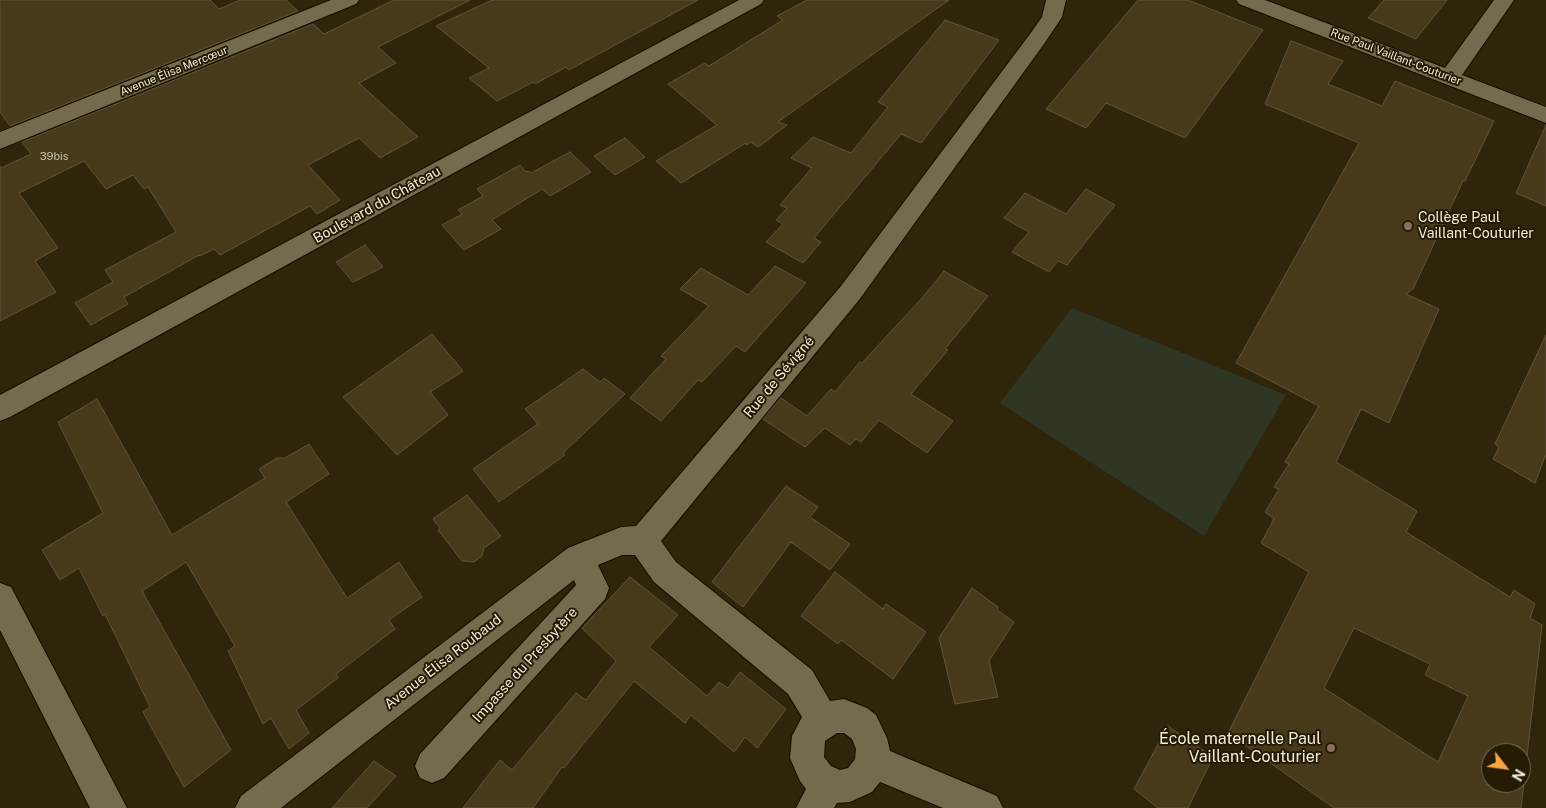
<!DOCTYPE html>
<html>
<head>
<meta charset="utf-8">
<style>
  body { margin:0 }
  #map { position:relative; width:1546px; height:808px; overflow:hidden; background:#2e250b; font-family:"Public Sans",sans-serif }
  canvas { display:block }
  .north { position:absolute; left:1481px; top:743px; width:50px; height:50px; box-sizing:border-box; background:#241b02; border:1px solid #766f5a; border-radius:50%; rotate:120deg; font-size:14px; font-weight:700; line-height:20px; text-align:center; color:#f2ecdd }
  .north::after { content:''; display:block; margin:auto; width:18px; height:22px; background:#f3a443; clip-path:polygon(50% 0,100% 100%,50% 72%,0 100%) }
</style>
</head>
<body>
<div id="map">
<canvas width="1546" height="808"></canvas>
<div class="north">N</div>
</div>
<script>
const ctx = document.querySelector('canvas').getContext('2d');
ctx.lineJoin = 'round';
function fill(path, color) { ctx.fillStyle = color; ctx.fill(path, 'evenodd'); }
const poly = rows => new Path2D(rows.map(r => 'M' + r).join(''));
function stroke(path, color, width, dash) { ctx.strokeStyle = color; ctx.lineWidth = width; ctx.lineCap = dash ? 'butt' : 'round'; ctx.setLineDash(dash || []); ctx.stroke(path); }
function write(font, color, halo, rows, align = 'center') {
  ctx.font = font + ' "Public Sans",sans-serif'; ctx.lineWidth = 4; ctx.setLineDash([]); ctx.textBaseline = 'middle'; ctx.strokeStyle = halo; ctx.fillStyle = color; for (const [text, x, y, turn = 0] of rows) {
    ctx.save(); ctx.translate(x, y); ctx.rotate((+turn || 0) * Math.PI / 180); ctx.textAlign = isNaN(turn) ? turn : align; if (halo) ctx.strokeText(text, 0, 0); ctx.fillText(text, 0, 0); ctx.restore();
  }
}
fill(poly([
  [1072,308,1286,395,1204,536,1000,403]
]), '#2f3724');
const building = poly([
  [0,0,210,0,219,9,240,0,286,0,298,11,10,126,0,112,0,0],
  [394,0,470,0,378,47,396,63,359,83,418,137,380,158,359,138,308,165,340,200,317,214,310,206,220,255,214,249,200,256,199,255,124,297,128,304,91,325,75,303,113,282,105,270,176,232,148,187,144,189,133,175,106,189,84,161,19,193,58,248,35,261,56,292,0,321,0,166,1,168,31,154,22,142,313,24,324,34,394,0],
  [492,0,698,0,569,70,566,67,535,84,533,82,497,101,469,78,489,68,436,26,492,0],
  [807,0,949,0,778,122,787,125,761,145,758,147,751,142,747,145,746,143,681,183,656,161,717,125,668,84,705,63,709,66,783,20,777,16,807,0],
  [1138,0,1188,0,1263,30,1185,138,1106,103,1086,128,1046,109,1138,0],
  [1384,0,1447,0,1416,39,1368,18,1384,0],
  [945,20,999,40,921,143,901,134,814,238,821,242,803,263,766,242,783,224,776,220,787,208,780,205,812,168,791,158,813,137,851,153,888,107,878,102,945,20],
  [1291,41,1343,61,1328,84,1382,106,1395,81,1494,121,1465,181,1463,181,1413,289,1406,294,1439,309,1389,423,1361,409,1336,462,1417,511,1406,532,1510,597,1514,590,1535,604,1530,618,1542,625,1521,808,1334,808,1228,733,1309,572,1261,543,1274,519,1265,512,1279,489,1274,487,1289,464,1285,462,1319,406,1236,363,1359,143,1265,104,1291,41],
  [1354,628,1430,664,1425,675,1468,696,1438,762,1324,688,1354,628],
  [1491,753,1521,753,1521,783,1491,783,1491,753],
  [1546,125,1546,206,1516,193,1546,125],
  [625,138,645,157,615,175,594,156,625,138],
  [570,152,591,172,550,196,542,189,492,220,501,229,464,250,442,225,462,214,458,210,483,196,477,189,520,165,526,172,529,171,531,173,570,152],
  [1086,189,1115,205,1067,265,1058,261,1049,272,1012,252,1029,232,1004,218,1025,193,1066,214,1086,189],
  [365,245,383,267,353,282,336,262,365,245],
  [775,266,806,283,745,352,736,346,702,382,698,380,661,421,630,398,666,359,661,356,709,306,680,289,701,268,748,295,775,266],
  [944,271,988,296,945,349,948,350,911,394,953,421,927,453,879,420,861,442,856,439,850,445,825,428,805,447,763,419,781,398,807,416,831,389,835,392,860,362,862,363,923,297,944,271],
  [432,334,463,371,430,392,448,415,397,455,343,397,432,334],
  [1546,335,1546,454,1535,483,1493,459,1499,447,1495,444,1546,335],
  [583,369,600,382,604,378,625,394,563,453,565,455,499,502,473,469,538,424,525,409,583,369],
  [97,399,172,535,265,478,259,469,277,458,285,458,309,444,329,474,286,502,347,598,399,562,422,597,389,620,395,629,336,674,338,678,296,710,309,733,289,749,271,718,263,724,228,651,235,646,186,562,142,591,231,750,184,787,143,712,150,707,105,614,103,616,79,568,60,580,42,550,103,513,58,422,97,399],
  [786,486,818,507,810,517,850,544,830,570,791,542,743,607,712,582,786,486],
  [467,495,501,536,484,548,482,556,474,562,462,561,438,530,440,528,433,519,467,495],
  [835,572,883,609,886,604,926,632,893,679,841,640,838,644,801,616,835,572],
  [630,577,678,615,649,647,707,696,719,682,728,688,740,672,786,709,757,748,745,737,734,752,691,715,685,723,634,681,564,768,562,767,533,808,463,808,500,760,512,770,576,693,586,700,616,661,582,628,630,577],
  [972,588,998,607,997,610,1014,622,989,661,998,697,955,704,939,638,972,588],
  [1168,726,1213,757,1188,808,1158,808,1134,789,1168,726],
  [374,761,396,776,367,808,332,808,374,761]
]);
fill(building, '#463a1b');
stroke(building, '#5f553a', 1);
const minor = poly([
  [331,0,359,0,356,4,0,149,0,132,331,0],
  [739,0,764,0,761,4,10,417,0,421,0,395,739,0],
  [1046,0,1066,0,1062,17,1044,44,859,300,661,541,676,562,812,670,830,701,844,699,867,708,876,715,887,738,890,751,997,796,1003,808,943,808,880,782,872,792,850,802,837,803,834,808,796,808,806,789,800,781,790,758,792,736,802,717,788,694,654,582,635,555,622,555,598,565,609,588,605,599,444,778,432,783,420,778,415,766,420,754,576,585,574,580,281,808,235,808,241,796,568,548,621,527,636,526,841,286,1030,34,1042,17,1046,0],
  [837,733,844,733,852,739,856,749,855,759,848,768,840,770,831,766,824,757,825,741,837,733],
  [1236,0,1265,0,1445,68,1494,0,1514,0,1462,75,1546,107,1546,123,1239,4,1236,0],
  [0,583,11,587,127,808,90,808,0,630,0,583]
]);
stroke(minor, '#160d00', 2);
fill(minor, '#746a4e');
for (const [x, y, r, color] of [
  [1408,226,5,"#8d6e63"],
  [1331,748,5,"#8d6e63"]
]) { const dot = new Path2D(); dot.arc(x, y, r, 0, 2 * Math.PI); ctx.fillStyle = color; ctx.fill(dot); stroke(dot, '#241b02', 2); }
write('11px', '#f2ecdd', '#241b02', [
  ["Rue Paul Vaillant-Couturier",1396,57,21],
  ["Avenue Élisa Mercœur",174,71,-22]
]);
write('11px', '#c7c0ac', null, [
  ["39bis",54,157]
]);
write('14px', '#f2ecdd', '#241b02', [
  ["Boulevard du Château",377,205,-29],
  ["Rue de Sévigné",779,377,-50],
  ["Avenue Élisa Roubaud",443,662,-38],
  ["Impasse du Presbytère",525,665,-48]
]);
write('14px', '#f2ecdd', '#241b02', [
  ["Collège Paul",1418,218],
  ["Vaillant-Couturier",1418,234]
], 'left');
write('16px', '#f2ecdd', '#241b02', [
  ["École maternelle Paul",1321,739],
  ["Vaillant-Couturier",1321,757]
], 'right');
</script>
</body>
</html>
